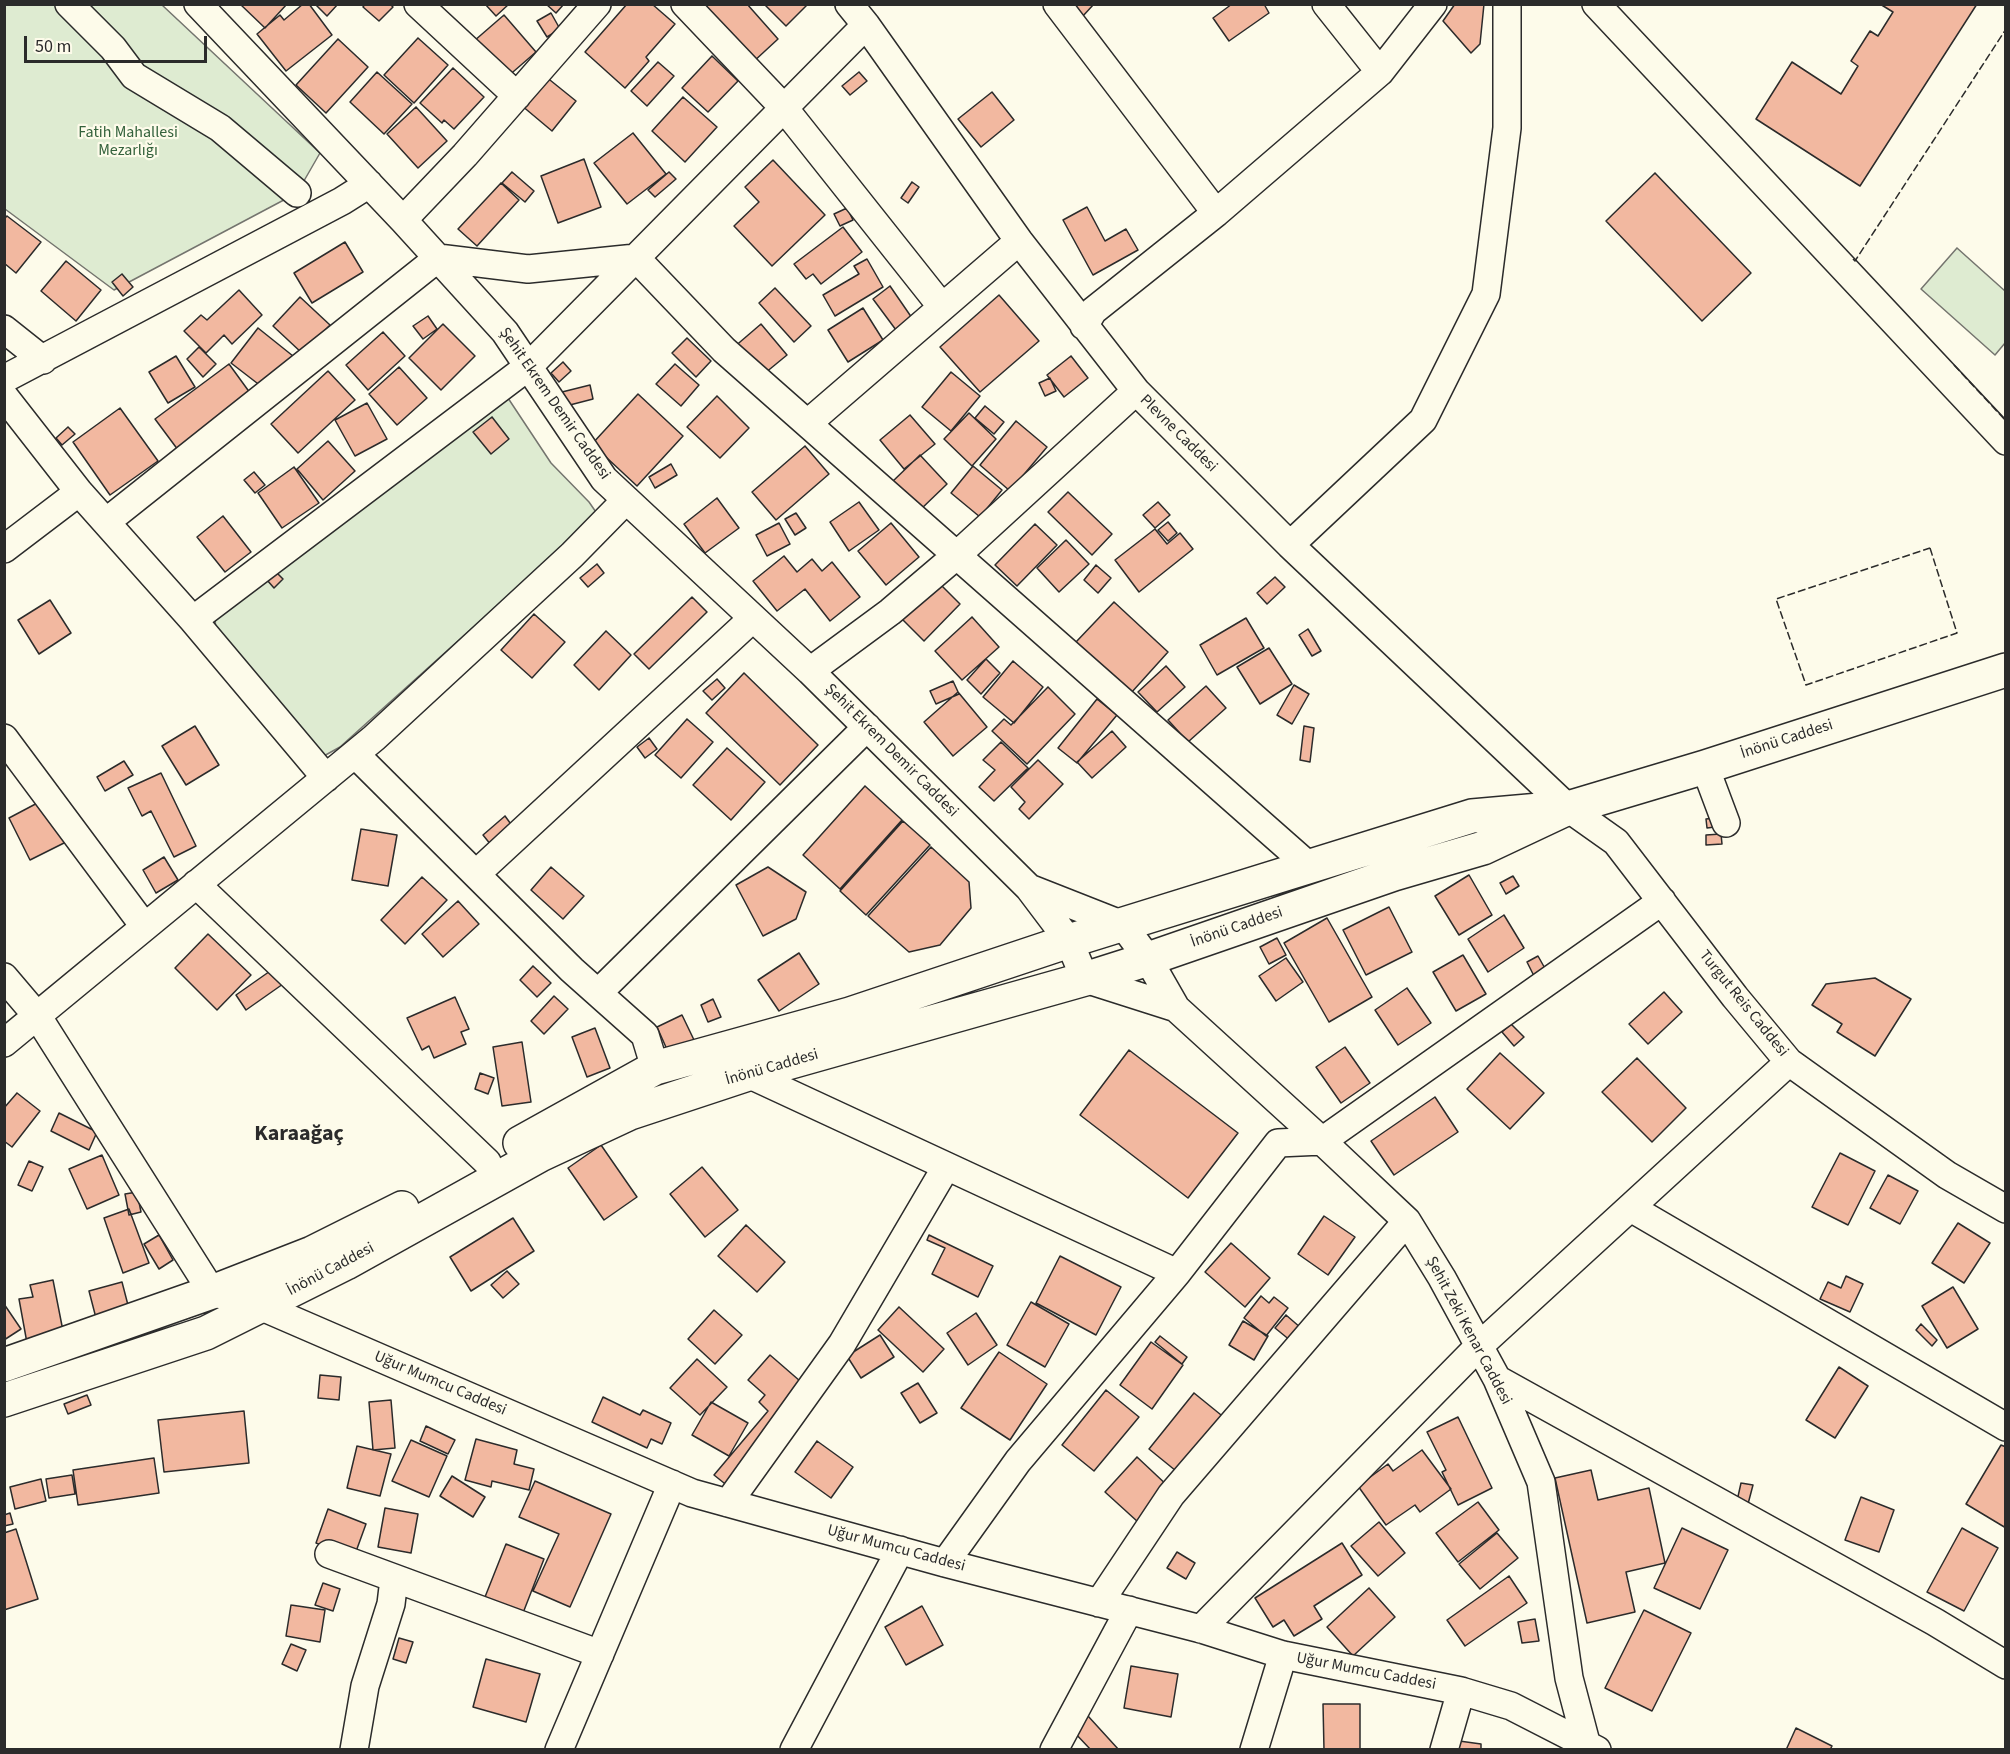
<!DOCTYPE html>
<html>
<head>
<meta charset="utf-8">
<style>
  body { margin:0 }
  #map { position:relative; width:2010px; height:1754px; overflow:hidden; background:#fdfbea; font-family:"Source Sans 3",sans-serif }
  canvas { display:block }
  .frame { position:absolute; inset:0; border:6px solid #2b2b2b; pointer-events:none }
  .scale { position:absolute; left:24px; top:36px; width:183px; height:27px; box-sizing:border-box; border:3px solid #2b2b2b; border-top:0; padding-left:8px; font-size:18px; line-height:21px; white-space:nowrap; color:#2b2b2b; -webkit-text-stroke:4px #fdfbea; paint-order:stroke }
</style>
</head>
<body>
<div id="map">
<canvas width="2010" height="1754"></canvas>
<div class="frame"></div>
<div class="scale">50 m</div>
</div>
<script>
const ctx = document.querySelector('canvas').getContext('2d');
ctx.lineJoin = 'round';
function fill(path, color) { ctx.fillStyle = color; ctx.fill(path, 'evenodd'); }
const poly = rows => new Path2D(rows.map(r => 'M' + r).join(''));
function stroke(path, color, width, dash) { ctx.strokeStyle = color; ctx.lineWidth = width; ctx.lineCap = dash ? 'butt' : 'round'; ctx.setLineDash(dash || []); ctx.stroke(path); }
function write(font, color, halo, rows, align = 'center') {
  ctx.font = font + ' "Source Sans 3",sans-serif'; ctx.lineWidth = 4.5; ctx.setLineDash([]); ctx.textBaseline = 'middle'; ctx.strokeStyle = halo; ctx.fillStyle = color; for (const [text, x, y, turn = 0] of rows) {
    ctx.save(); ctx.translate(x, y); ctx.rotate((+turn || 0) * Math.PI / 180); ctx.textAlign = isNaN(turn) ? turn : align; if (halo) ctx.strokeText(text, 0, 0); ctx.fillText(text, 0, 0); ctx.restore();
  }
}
const green = poly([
  [4,5,162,5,320,153,297,193,114,290,5,209,4,5],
  [1957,248,2005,291,2005,343,1995,355,1921,289,1957,248],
  [504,392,551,463,589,502,598,515,340,747,322,757,216,633,215,617,504,392]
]);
fill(green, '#deebd1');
stroke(green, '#74746e', 1.5);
const building = poly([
  [240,4,287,4,265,28,240,4],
  [303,4,309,4,332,35,286,71,257,34,280,15,284,20,303,4],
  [315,4,338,4,327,16,315,4],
  [365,4,390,4,393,7,379,21,363,7,365,4],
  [485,4,509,4,496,16,485,4],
  [546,4,564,4,556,13,546,4],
  [627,4,652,4,675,24,646,57,649,61,625,88,585,52,627,4],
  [699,4,747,4,778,39,752,63,699,4],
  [764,4,808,4,786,26,764,4],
  [1068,4,1094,4,1082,17,1068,4],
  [1232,4,1264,4,1269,13,1229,41,1213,18,1232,4],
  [1455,4,1484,4,1480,44,1471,53,1443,21,1455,4],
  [1880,4,1977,4,1860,186,1756,119,1792,62,1841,94,1858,66,1851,61,1870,31,1878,36,1893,12,1880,4],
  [551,13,560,29,547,37,537,21,551,13],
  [504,15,536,52,506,78,474,41,504,15],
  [418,38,448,65,414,103,384,75,418,38],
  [338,39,368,67,326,113,296,85,338,39],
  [712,56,738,81,708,112,682,88,712,56],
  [658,62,674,76,647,106,631,91,658,62],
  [453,68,484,97,454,129,444,120,442,123,420,103,453,68],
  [377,72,412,104,384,134,350,102,377,72],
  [859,72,867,81,850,95,842,86,859,72],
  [545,76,576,101,552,131,521,105,545,76],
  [992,92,1014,120,981,147,958,119,992,92],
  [683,97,717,127,685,162,652,131,683,97],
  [416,107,447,141,418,168,387,134,416,107],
  [633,133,666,174,627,204,594,163,633,133],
  [584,159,601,207,558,223,541,176,584,159],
  [773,160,825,215,772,266,734,226,759,202,745,187,773,160],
  [512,172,534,191,525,202,502,183,512,172],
  [669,172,676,179,655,197,648,190,669,172],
  [1655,173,1751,273,1702,321,1606,221,1655,173],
  [912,182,919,187,908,203,901,198,912,182],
  [501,183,519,200,477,246,458,229,501,183],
  [1087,207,1105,241,1126,229,1138,250,1093,275,1063,220,1087,207],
  [847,208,853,220,840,226,834,214,847,208],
  [7,216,41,242,16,273,4,263,4,219,7,216],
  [843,227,862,252,821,284,813,274,806,279,794,264,843,227],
  [345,242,363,272,312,303,294,273,345,242],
  [867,259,883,287,835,316,823,295,859,274,854,266,867,259],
  [66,261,101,290,76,321,41,291,66,261],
  [122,274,133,287,123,296,112,282,122,274],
  [890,286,912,318,896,330,873,299,890,286],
  [775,288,811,326,794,342,759,303,775,288],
  [239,290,262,315,232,344,224,335,206,353,184,331,201,315,207,320,239,290],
  [999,295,1039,341,980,392,940,347,999,295],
  [300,297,330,325,303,354,273,326,300,297],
  [863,308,883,340,848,362,828,330,863,308],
  [428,316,437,329,423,339,413,326,428,316],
  [443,324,475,356,441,390,409,358,443,324],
  [761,324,787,355,759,378,733,348,761,324],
  [258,328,293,356,266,390,231,363,258,328],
  [383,332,405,356,368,390,346,365,383,332],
  [687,338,711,361,696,377,672,353,687,338],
  [199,347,216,364,203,377,187,359,199,347],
  [176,356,195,387,168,403,149,372,176,356],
  [1071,356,1088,378,1064,397,1047,375,1071,356],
  [563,362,571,371,559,382,551,373,563,362],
  [229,364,253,397,184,458,155,419,229,364],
  [675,364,699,385,681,406,656,384,675,364],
  [399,367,427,398,397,425,369,394,399,367],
  [328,371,355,400,298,453,271,424,328,371],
  [951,372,980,396,951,431,922,407,951,372],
  [1050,378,1056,391,1045,396,1039,383,1050,378],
  [590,385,593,399,566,406,562,392,590,385],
  [638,394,683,436,637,486,592,444,638,394],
  [717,396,749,428,720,458,687,427,717,396],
  [367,403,387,439,355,456,335,420,367,403],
  [985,406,1004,422,994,434,975,418,985,406],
  [120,408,158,461,110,495,73,442,120,408],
  [969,413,996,439,972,466,944,439,969,413],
  [910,415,935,444,904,469,880,440,910,415],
  [492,417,509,439,491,454,473,432,492,417],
  [1016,421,1047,447,1010,491,980,465,1016,421],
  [68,427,75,434,62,445,56,438,68,427],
  [328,441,355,471,323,500,297,469,328,441],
  [805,446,829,474,776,520,752,492,805,446],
  [920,455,947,484,919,511,892,482,920,455],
  [671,464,677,475,655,488,649,477,671,464],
  [973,466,1002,490,980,517,951,493,973,466],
  [294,467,319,503,282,528,258,493,294,467],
  [254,472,265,485,255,493,244,480,254,472],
  [1068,492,1112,534,1092,555,1048,512,1068,492],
  [717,498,739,528,705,553,684,524,717,498],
  [859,502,879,530,849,551,830,522,859,502],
  [1158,502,1170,515,1155,528,1143,515,1158,502],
  [796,513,806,528,795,535,785,519,796,513],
  [223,516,251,552,225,572,197,537,223,516],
  [1168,522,1177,533,1168,541,1158,530,1168,522],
  [779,523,790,544,767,556,756,535,779,523],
  [891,523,919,557,886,585,858,551,891,523],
  [1035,524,1057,545,1017,586,995,565,1035,524],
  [1155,529,1167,544,1180,533,1193,549,1139,592,1115,560,1155,529],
  [1066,540,1089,564,1059,592,1037,568,1066,540],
  [784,556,797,572,812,559,822,571,832,562,860,597,830,621,805,589,777,611,753,581,784,556],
  [597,564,604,573,588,587,580,578,597,564],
  [1096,565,1111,578,1098,593,1084,580,1096,565],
  [276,572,283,579,274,588,267,580,276,572],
  [932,576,960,604,924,641,895,612,932,576],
  [1275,577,1285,587,1267,604,1257,593,1275,577],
  [692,597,707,612,649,669,634,654,692,597],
  [50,600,71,633,39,654,18,620,50,600],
  [1114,602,1168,652,1131,693,1076,642,1114,602],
  [534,614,565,642,532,678,501,650,534,614],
  [972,617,999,647,962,680,935,651,972,617],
  [1246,618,1264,648,1217,675,1200,645,1246,618],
  [1308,629,1321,651,1312,656,1299,635,1308,629],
  [606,631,631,655,599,690,574,665,606,631],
  [1269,648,1292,684,1260,704,1237,667,1269,648],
  [986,659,1000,673,981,694,967,680,986,659],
  [1013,661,1043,687,1014,723,983,697,1013,661],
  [1166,666,1185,687,1157,712,1138,692,1166,666],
  [744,673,818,745,780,785,706,713,744,673],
  [717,679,725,688,712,700,703,691,717,679],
  [953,681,959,694,936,704,930,691,953,681],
  [1294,685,1309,694,1292,724,1277,715,1294,685],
  [1206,686,1226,708,1188,742,1168,720,1206,686],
  [1048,687,1075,714,1027,764,992,731,1004,719,1011,725,1048,687],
  [958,692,987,727,953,756,924,722,958,692],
  [1097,699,1117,715,1077,763,1058,748,1097,699],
  [687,719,713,742,681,778,655,755,687,719],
  [195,726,219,765,186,785,162,746,195,726],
  [1304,726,1314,728,1310,762,1300,760,1304,726],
  [1112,731,1126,747,1092,778,1077,762,1112,731],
  [649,738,657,749,645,758,637,747,649,738],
  [1001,742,1028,768,994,801,979,787,995,770,983,760,1001,742],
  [727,748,765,782,731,820,693,785,727,748],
  [1038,760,1063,784,1029,819,1019,809,1025,802,1011,787,1038,760],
  [124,761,133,775,105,791,97,777,124,761],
  [161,773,196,846,174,857,151,811,142,816,128,788,161,773],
  [865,786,902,820,840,889,803,855,865,786],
  [45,799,66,842,30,860,9,818,45,799],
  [505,816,513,827,491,845,483,835,505,816],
  [1714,818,1715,827,1707,828,1706,819,1714,818],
  [903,821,930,845,866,915,840,891,903,821],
  [361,829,397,835,388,886,352,880,361,829],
  [1721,834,1722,844,1706,845,1706,835,1721,834],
  [931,847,969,882,971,908,940,945,909,952,868,916,931,847],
  [164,857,178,880,156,893,143,870,164,857],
  [551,867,584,896,563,919,531,890,551,867],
  [768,867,806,892,796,919,763,936,736,885,768,867],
  [1469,875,1492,915,1459,935,1435,896,1469,875],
  [1513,876,1519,886,1506,894,1500,883,1513,876],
  [422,877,447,900,405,944,381,920,422,877],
  [458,901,479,924,443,957,422,934,458,901],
  [1389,907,1412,952,1366,975,1343,930,1389,907],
  [1504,915,1524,948,1488,972,1468,939,1504,915],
  [1327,918,1372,997,1329,1022,1284,943,1327,918],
  [208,934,251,975,217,1010,175,968,208,934],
  [1277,938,1286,955,1269,964,1260,947,1277,938],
  [799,953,819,984,779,1011,758,980,799,953],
  [1463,955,1486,994,1456,1011,1433,972,1463,955],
  [1538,956,1547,972,1535,978,1527,962,1538,956],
  [1286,958,1303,982,1276,1001,1259,976,1286,958],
  [533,966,551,983,537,997,520,980,533,966],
  [273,969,283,984,246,1010,236,995,273,969],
  [1875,978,1911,999,1875,1056,1837,1032,1842,1024,1812,1005,1826,984,1875,978],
  [1407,988,1431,1023,1398,1045,1375,1010,1407,988],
  [1664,992,1682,1012,1648,1044,1629,1024,1664,992],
  [554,996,568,1009,544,1034,531,1021,554,996],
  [455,997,469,1029,461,1032,466,1044,434,1058,429,1046,422,1050,407,1018,455,997],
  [713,999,721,1017,708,1022,701,1005,713,999],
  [682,1015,695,1042,669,1054,657,1027,682,1015],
  [1511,1024,1524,1037,1514,1046,1502,1032,1511,1024],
  [595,1028,610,1068,587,1077,572,1037,595,1028],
  [522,1042,531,1102,502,1106,493,1047,522,1042],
  [1345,1047,1370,1083,1341,1103,1316,1067,1345,1047],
  [1129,1050,1238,1133,1188,1198,1080,1115,1129,1050],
  [1500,1053,1544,1093,1510,1129,1467,1089,1500,1053],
  [1637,1058,1686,1108,1652,1142,1602,1092,1637,1058],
  [480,1073,494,1078,488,1094,475,1089,480,1073],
  [17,1093,40,1111,12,1147,4,1141,4,1108,17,1093],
  [1435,1097,1458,1132,1394,1175,1371,1141,1435,1097],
  [59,1113,97,1132,89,1150,51,1131,59,1113],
  [601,1145,637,1197,604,1220,568,1168,601,1145],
  [1840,1153,1875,1171,1848,1225,1812,1207,1840,1153],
  [102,1155,119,1195,87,1209,69,1169,102,1155],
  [29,1161,43,1167,32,1191,18,1185,29,1161],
  [702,1167,738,1210,705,1237,670,1194,702,1167],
  [1888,1175,1918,1191,1900,1224,1870,1208,1888,1175],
  [137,1192,141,1212,129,1215,125,1194,137,1192],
  [129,1209,149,1263,123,1273,104,1218,129,1209],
  [1324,1216,1355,1237,1328,1275,1298,1254,1324,1216],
  [513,1218,534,1251,471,1291,450,1257,513,1218],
  [1958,1223,1990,1243,1964,1283,1932,1263,1958,1223],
  [746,1225,785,1262,757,1292,718,1256,746,1225],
  [159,1235,173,1260,159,1269,144,1244,159,1235],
  [929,1235,993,1266,978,1297,932,1274,945,1248,927,1240,929,1235],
  [1231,1243,1270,1278,1245,1307,1205,1272,1231,1243],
  [1060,1256,1121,1287,1096,1335,1036,1303,1060,1256],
  [507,1271,519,1284,503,1298,491,1285,507,1271],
  [1846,1276,1863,1284,1850,1312,1820,1299,1828,1282,1841,1288,1846,1276],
  [53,1280,64,1336,27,1343,19,1299,33,1297,30,1285,53,1280],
  [122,1282,129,1309,96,1318,89,1291,122,1282],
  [1953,1287,1978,1329,1947,1348,1922,1306,1953,1287],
  [1261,1296,1269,1303,1274,1297,1288,1308,1266,1336,1244,1318,1261,1296],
  [1031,1302,1069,1324,1045,1367,1007,1345,1031,1302],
  [4,1304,21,1329,4,1340,4,1304],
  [899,1307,944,1349,923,1372,878,1330,899,1307],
  [714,1310,742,1335,715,1364,688,1339,714,1310],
  [976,1313,997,1345,968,1365,947,1333,976,1313],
  [1286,1315,1301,1328,1291,1341,1275,1328,1286,1315],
  [1243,1321,1268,1336,1254,1360,1229,1345,1243,1321],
  [1921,1324,1937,1340,1932,1346,1916,1330,1921,1324],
  [880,1335,894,1357,861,1378,847,1356,880,1335],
  [1160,1336,1187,1357,1182,1364,1155,1342,1160,1336],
  [1151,1342,1183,1365,1152,1409,1120,1385,1151,1342],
  [999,1352,1047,1384,1010,1440,961,1408,999,1352],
  [770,1355,800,1381,792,1390,804,1399,729,1487,714,1475,768,1411,759,1402,765,1395,748,1380,770,1355],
  [697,1359,727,1387,700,1415,670,1388,697,1359],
  [1839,1367,1868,1386,1835,1438,1806,1420,1839,1367],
  [320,1375,341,1377,339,1400,318,1398,320,1375],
  [918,1383,937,1413,920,1423,901,1393,918,1383],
  [1106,1390,1139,1417,1094,1471,1062,1445,1106,1390],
  [1194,1393,1226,1419,1181,1475,1149,1449,1194,1393],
  [87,1395,91,1405,68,1414,64,1404,87,1395],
  [603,1397,640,1415,643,1410,671,1423,662,1444,651,1439,647,1448,592,1422,603,1397],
  [391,1400,395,1448,373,1450,369,1402,391,1400],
  [711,1402,748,1423,729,1456,692,1435,711,1402],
  [244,1411,249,1463,164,1472,158,1420,244,1411],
  [1458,1417,1492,1488,1458,1505,1442,1472,1446,1470,1427,1432,1458,1417],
  [426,1426,455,1440,448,1454,420,1441,426,1426],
  [476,1439,517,1450,514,1464,534,1469,529,1490,492,1481,491,1487,465,1480,476,1439],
  [411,1440,447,1456,429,1497,392,1481,411,1440],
  [817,1441,853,1467,831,1498,795,1472,817,1441],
  [2001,1445,2006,1447,2006,1528,1966,1504,2001,1445],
  [357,1446,391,1454,380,1496,347,1488,357,1446],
  [1422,1450,1451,1489,1420,1512,1415,1505,1386,1525,1358,1486,1388,1464,1393,1471,1422,1450],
  [1137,1457,1170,1488,1138,1522,1105,1492,1137,1457],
  [154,1458,159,1493,78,1505,73,1470,154,1458],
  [1591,1470,1598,1500,1649,1488,1665,1563,1626,1572,1635,1612,1587,1623,1555,1478,1591,1470],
  [72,1475,75,1494,49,1498,46,1479,72,1475],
  [452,1476,485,1497,473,1517,440,1496,452,1476],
  [41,1479,46,1501,15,1509,10,1487,41,1479],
  [535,1481,611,1514,570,1607,533,1591,559,1534,519,1517,535,1481],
  [1741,1483,1753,1485,1748,1504,1737,1501,1741,1483],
  [1861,1497,1894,1510,1879,1552,1845,1540,1861,1497],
  [1478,1502,1499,1530,1458,1562,1436,1533,1478,1502],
  [385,1508,418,1514,411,1553,378,1547,385,1508],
  [328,1509,366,1524,354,1557,316,1543,328,1509],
  [10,1513,13,1524,4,1526,4,1515,10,1513],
  [1379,1522,1405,1553,1378,1576,1351,1546,1379,1522],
  [1682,1528,1728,1550,1700,1609,1654,1588,1682,1528],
  [1962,1528,1998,1548,1964,1611,1927,1592,1962,1528],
  [16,1529,38,1599,4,1610,4,1533,16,1529],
  [1497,1533,1518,1558,1480,1589,1459,1564,1497,1533],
  [1342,1543,1362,1575,1314,1606,1322,1619,1294,1636,1284,1620,1273,1627,1255,1598,1342,1543],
  [506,1544,544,1559,523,1613,485,1597,506,1544],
  [1177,1552,1195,1563,1186,1579,1167,1568,1177,1552],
  [1509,1576,1527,1603,1465,1646,1447,1620,1509,1576],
  [323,1583,340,1589,333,1611,315,1605,323,1583],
  [1369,1588,1395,1617,1353,1656,1327,1627,1369,1588],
  [291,1605,325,1610,320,1642,286,1636,291,1605],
  [922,1606,943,1645,906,1665,885,1627,922,1606],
  [1644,1610,1691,1633,1652,1711,1605,1688,1644,1610],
  [1535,1619,1539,1641,1522,1643,1518,1622,1535,1619],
  [399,1638,413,1642,406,1663,393,1659,399,1638],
  [291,1644,306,1650,297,1671,282,1664,291,1644],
  [486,1659,540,1674,526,1722,473,1707,486,1659],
  [1131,1666,1178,1674,1171,1717,1124,1708,1131,1666],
  [1323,1704,1360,1704,1360,1749,1324,1750,1323,1704],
  [1088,1716,1119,1750,1091,1750,1073,1731,1088,1716],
  [1796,1728,1832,1746,1830,1750,1786,1750,1796,1728],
  [1452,1740,1481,1744,1481,1750,1451,1750,1452,1740]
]);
fill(building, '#f2b8a0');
stroke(building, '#2b2b2b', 1.5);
const minor = poly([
  [69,4,113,48,134,76,220,128,297,193],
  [198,4,403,220,505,332,604,479,810,671,1029,888],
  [418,4,517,96],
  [685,4,784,108,942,307],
  [849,4,866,25,1019,241,1136,391,1290,545,1568,808,1616,842,1735,997,1789,1062,1947,1175,2006,1209],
  [1057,4,1216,213],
  [1326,4,1380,72],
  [1596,4,2006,441],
  [403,220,465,155,597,4],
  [1084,326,1093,311,1216,213,1380,72,1433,4],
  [4,329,43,360],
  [4,379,342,201,369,184],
  [4,396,79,492,193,620,326,778],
  [808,423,1019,241],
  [106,522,438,258,528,269,636,258,724,350,1309,866],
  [1290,545,1423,420,1486,294,1507,128,1507,4],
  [4,549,79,492],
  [193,620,529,366,866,25],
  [810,671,890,612,957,555,1136,391],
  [4,738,144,926],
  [355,754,572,970,645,1035,655,1068],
  [1705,767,1726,823],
  [476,874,753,618],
  [196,884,487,1162],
  [1029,888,1123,925,1148,959,1176,1008,1085,979,1069,941,1029,888],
  [4,977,38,1017,212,1292,260,1306,692,1493,945,1563,1201,1629,1283,1655,1461,1691,1511,1706,1597,1750],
  [598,993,867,727],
  [1176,1008,1322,1141,1407,1221,1442,1278,1497,1379,1541,1482,1569,1678,1588,1750],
  [4,1043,374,738,572,555,626,500],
  [748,1074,1177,1273],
  [1631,1208,2006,1427],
  [1497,1379,1935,1622,2006,1665],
  [728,1503,842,1344,946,1167],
  [329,1554,600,1654],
  [945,1563,1018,1461,1177,1273,1278,1143,1322,1141,1662,901],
  [1099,1603,1171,1495,1407,1221],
  [1201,1629,1478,1347,1789,1062],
  [354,1750,365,1686,391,1604,394,1579],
  [559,1750,672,1484],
  [794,1750,900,1550],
  [1054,1750,1129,1610],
  [1254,1750,1283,1655],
  [1444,1750,1461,1691]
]);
const major = poly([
  [520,1143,655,1068,850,1014,1069,941,1472,816,1551,809],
  [4,1365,212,1292,312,1253,402,1208],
  [4,1400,206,1333,346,1263,540,1155,630,1113,748,1074,1085,979,1148,959,1394,874,1483,848,1568,808,1705,767,2006,670]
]);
stroke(minor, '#2b2b2b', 30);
stroke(major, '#2b2b2b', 36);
stroke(minor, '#fdfbea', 27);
stroke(major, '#fdfbea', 33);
stroke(poly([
  [1853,259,1855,261,2006,29],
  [1954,365,2006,421],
  [1930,548,1957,633,1806,685,1776,599,1930,548]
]), '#2b2b2b', 1.5, [8, 3]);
write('16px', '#34623c', '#fdfbea', [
  ["Fatih Mahallesi",128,133],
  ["Mezarlığı",128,151]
]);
write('16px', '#2b2b2b', '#fdfbea', [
  ["Şehit Ekrem Demir Caddesi",554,404,55],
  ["Plevne Caddesi",1178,434,45],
  ["İnönü Caddesi",1787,740,-18],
  ["Şehit Ekrem Demir Caddesi",891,751,45],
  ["İnönü Caddesi",1237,928,-19],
  ["Turgut Reis Caddesi",1743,1004,51],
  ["İnönü Caddesi",772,1068,-16],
  ["İnönü Caddesi",331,1270,-28],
  ["Şehit Zeki Kenar Caddesi",1468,1331,62],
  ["Uğur Mumcu Caddesi",440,1384,23],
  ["Uğur Mumcu Caddesi",896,1549,15],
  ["Uğur Mumcu Caddesi",1366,1672,11]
]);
write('bold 22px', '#2b2b2b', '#fdfbea', [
  ["Karaağaç",299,1135]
]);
</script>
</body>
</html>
